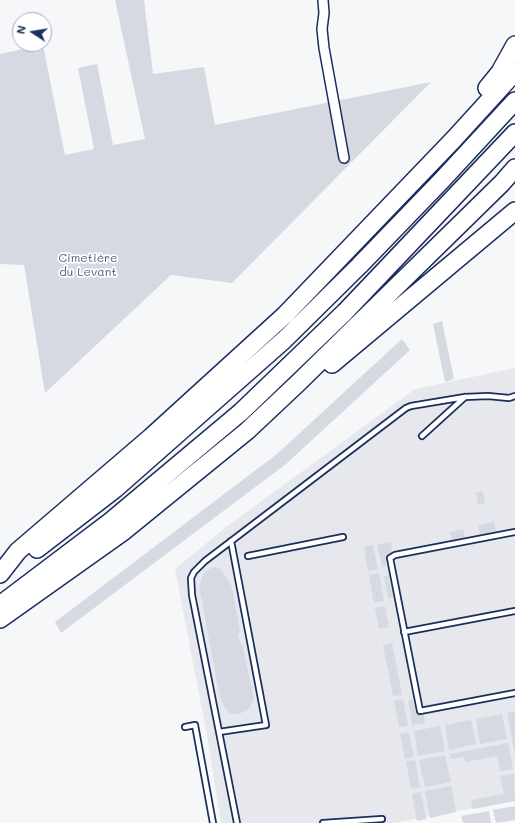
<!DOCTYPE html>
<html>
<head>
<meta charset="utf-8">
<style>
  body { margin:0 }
  #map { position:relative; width:515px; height:823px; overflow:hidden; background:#f6f7f9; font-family:Mali,sans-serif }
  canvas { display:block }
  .north { position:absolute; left:12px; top:12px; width:40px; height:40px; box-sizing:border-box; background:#fff; border:1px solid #a4acbf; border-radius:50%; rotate:282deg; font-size:11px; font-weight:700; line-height:16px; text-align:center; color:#1b2f5e }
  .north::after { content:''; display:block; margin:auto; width:14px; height:18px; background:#1b2f5e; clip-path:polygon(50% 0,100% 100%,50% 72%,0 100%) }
</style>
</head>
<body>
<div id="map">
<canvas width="515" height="823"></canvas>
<div class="north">N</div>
</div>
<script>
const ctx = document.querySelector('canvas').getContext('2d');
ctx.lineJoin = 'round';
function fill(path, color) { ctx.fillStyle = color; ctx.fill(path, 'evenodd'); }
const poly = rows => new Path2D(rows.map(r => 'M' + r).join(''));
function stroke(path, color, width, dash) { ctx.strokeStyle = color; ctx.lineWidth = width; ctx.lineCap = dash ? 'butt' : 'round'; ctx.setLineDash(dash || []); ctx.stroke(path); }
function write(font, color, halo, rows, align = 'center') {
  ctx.font = font + ' Mali,sans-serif'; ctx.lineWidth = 3.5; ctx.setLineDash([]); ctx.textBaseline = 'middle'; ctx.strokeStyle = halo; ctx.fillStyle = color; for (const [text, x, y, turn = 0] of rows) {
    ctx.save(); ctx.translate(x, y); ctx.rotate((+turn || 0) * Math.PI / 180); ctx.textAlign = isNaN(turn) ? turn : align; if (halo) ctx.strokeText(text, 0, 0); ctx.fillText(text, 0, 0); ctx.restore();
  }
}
fill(poly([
  [515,368,515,800,394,823,221,823,206,730,175,569,226,527,415,389]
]), '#e6e8ee');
fill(poly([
  [115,0,144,0,153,74,204,67,215,125,431,82,232,283,171,275,45,393,24,265,0,264,0,54,43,45,65,155,94,149,78,68,97,64,113,145,145,139],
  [442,321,454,379,445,382,433,324],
  [402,339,410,350,286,464,61,633,55,622,277,454],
  [483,491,485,504,478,505,476,492],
  [494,522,496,531,480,535,478,525],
  [463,529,465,537,452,540,450,532],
  [391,542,392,551,387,555,386,566,382,567,377,545],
  [373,545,378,569,368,571,364,547],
  [213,567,221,569,232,587,240,632,238,635,239,641,243,647,254,699,249,709,239,714,229,713,221,701,218,687,199,586,204,573],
  [379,573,384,601,374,603,369,575],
  [388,575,393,597,388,598,384,576],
  [385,606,389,627,379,629,375,608],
  [392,643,402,695,393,696,383,645],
  [403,699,408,726,399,727,394,701],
  [412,700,415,710,418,714,424,715,425,723,412,725,408,701],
  [515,711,515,755,507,713],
  [502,714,507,739,480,744,476,719],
  [471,720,476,744,449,750,445,725],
  [440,726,445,751,418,756,414,731],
  [409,732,414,757,405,759,400,734],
  [508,743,513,769,500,772,497,756,466,762,464,757,451,759,450,754],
  [445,755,451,782,425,787,419,760],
  [415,760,420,788,411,789,406,762],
  [514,774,515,801,473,809,471,800,504,794,500,776],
  [451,786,456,812,430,818,425,791],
  [421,792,426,819,417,821,412,794],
  [515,806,515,820,496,823,493,810],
  [489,811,491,823,463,823,461,816]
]), '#d6d9e2');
const lane = poly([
  [422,436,465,397],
  [515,532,395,555,390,558,420,711,515,693],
  [248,556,343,537],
  [404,632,515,611],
  [185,727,195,725,213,823],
  [219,732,266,725,231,541],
  [237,823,192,595,191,578,194,572,205,561,406,408,411,406,465,397,488,396,509,398,515,396],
  [323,823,382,819]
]);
const street = poly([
  [323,0,324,13,322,29,324,48,344,158]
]);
const highway = poly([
  [487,88,500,72,515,45],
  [332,364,515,211],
  [37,549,115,489,284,340,359,266,442,180,515,101],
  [0,574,18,551,151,437,285,315,454,139,515,72],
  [0,605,111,521,241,412,345,312,515,133],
  [0,619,124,531,247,431,297,384,502,183,515,168]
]);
stroke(lane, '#1b2f5e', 8);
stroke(street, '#1b2f5e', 12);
stroke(highway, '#1b2f5e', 20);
stroke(lane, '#fff', 4.5);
stroke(street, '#fff', 9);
stroke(highway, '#fff', 17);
write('12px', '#4a5a7f', '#fff', [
  ["Cimetière",88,258],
  ["du Levant",88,272]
]);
</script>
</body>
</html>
